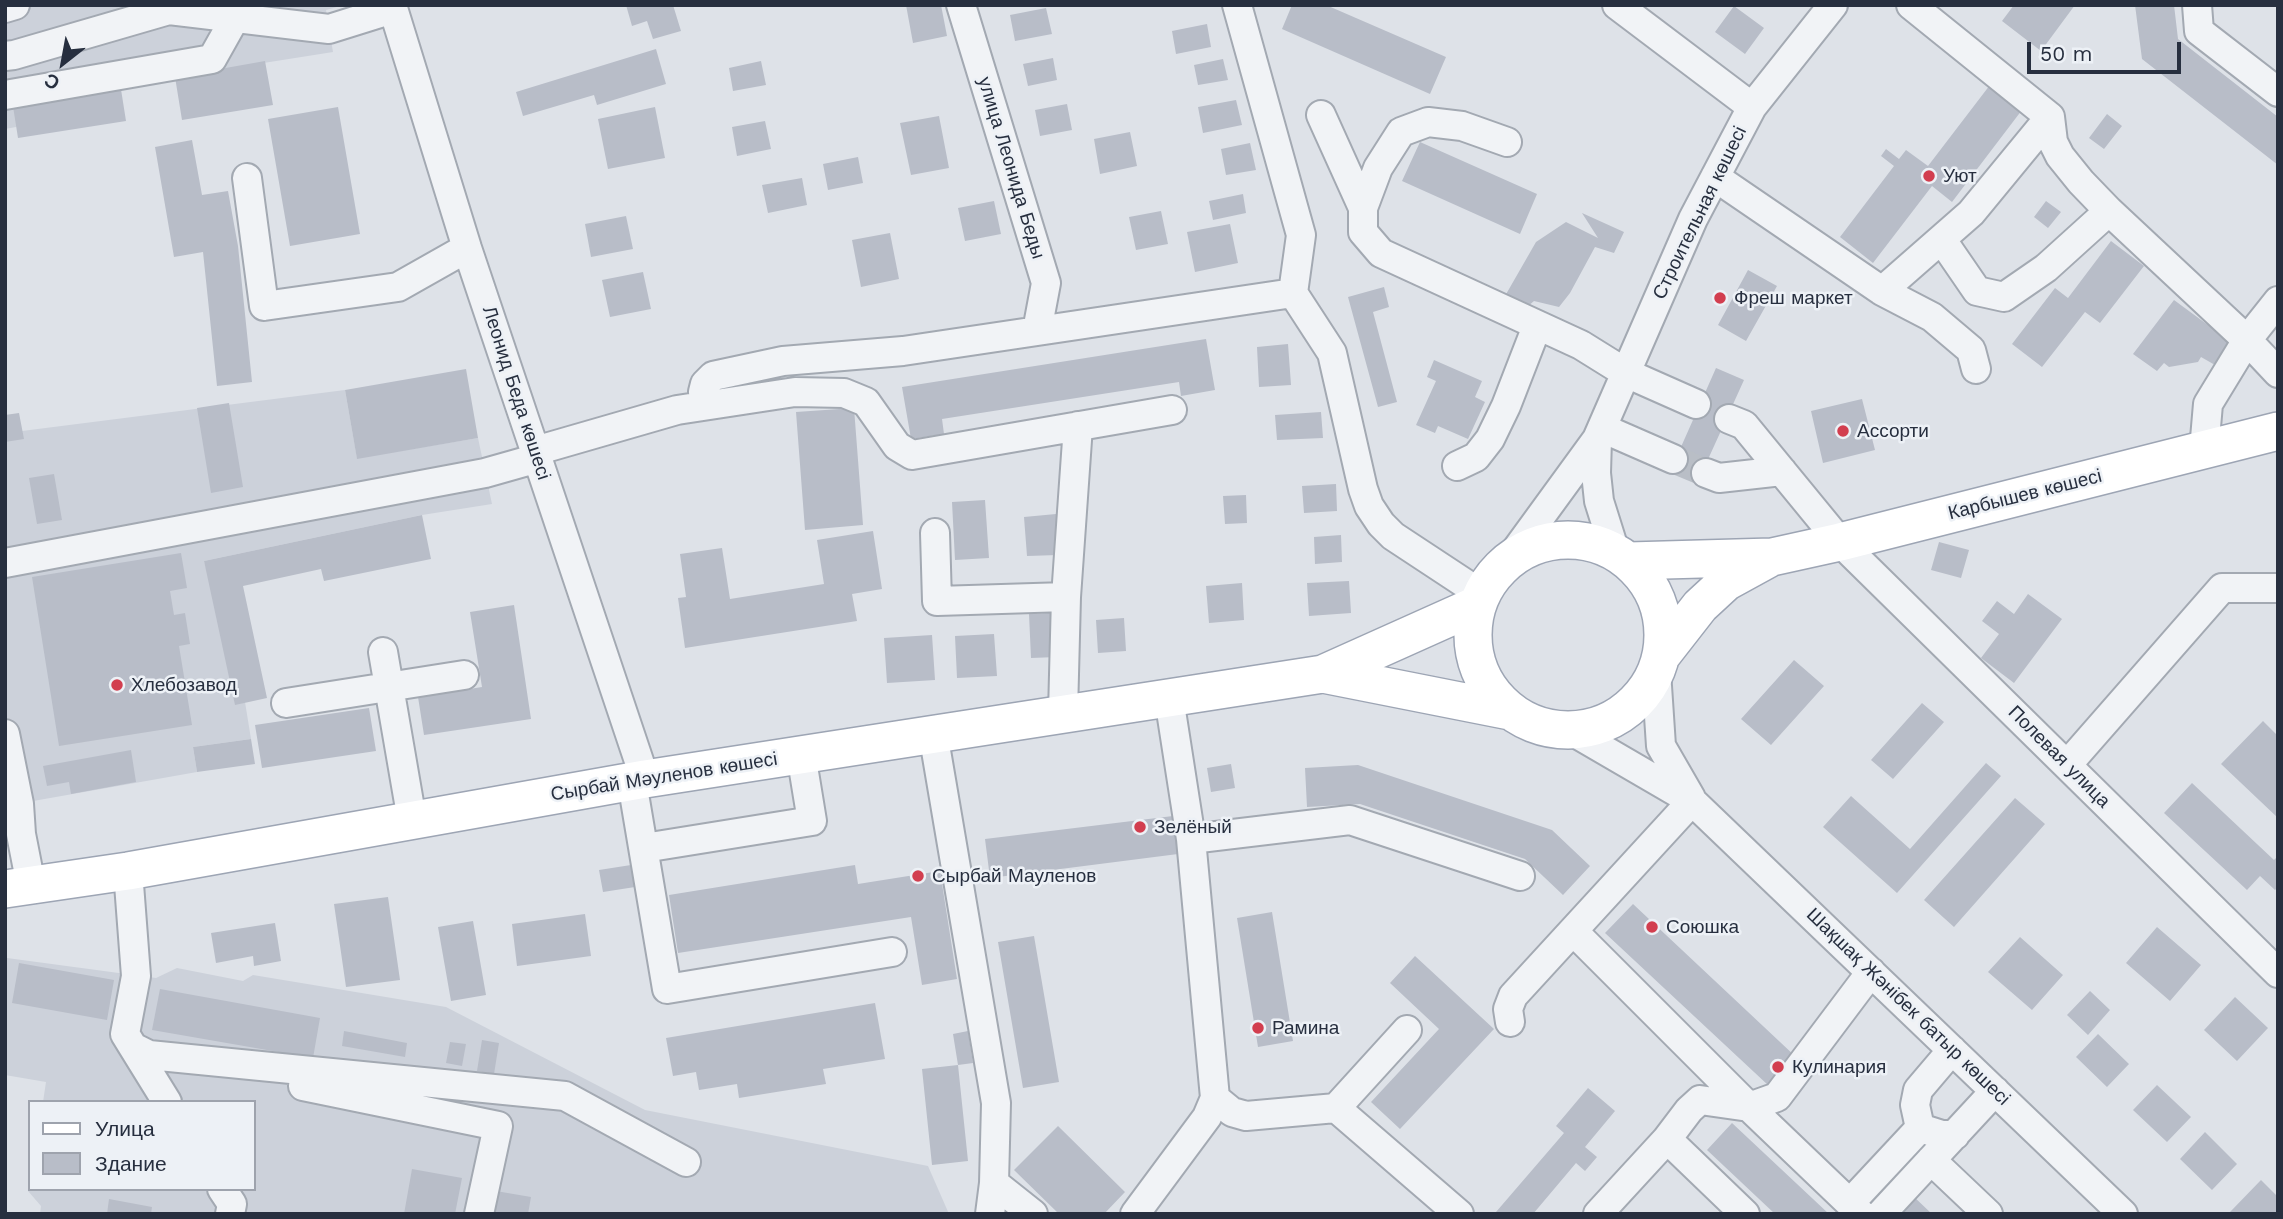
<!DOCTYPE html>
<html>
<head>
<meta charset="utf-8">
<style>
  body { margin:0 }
  #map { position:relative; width:2283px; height:1219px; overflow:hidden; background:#dee2e8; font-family:"Work Sans",sans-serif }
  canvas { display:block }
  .frame { position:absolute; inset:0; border:7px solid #272f3f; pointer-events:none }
  .legend { position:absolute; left:28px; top:1100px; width:228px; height:91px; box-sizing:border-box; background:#edf1f6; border:2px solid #9ea3ad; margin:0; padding:9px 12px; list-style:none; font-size:21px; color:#272f3f }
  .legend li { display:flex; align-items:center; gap:14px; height:35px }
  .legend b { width:35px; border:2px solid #9ea3ad }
  .north { position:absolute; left:28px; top:28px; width:70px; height:70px; -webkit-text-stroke:5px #edf1f6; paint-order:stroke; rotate:211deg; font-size:19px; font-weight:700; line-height:28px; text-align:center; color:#272f3f }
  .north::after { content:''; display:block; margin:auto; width:24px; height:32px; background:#272f3f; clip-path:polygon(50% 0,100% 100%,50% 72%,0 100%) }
  .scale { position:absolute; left:2027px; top:42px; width:154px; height:32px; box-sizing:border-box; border:4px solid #272f3f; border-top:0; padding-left:9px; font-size:21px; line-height:24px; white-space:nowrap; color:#272f3f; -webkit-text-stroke:5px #edf1f6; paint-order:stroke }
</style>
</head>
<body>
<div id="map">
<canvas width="2283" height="1219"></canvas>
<div class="frame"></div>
<ul class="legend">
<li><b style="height:9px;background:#fff"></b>Улица</li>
<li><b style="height:19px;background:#b8bdc8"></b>Здание</li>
</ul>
<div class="north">С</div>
<div class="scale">50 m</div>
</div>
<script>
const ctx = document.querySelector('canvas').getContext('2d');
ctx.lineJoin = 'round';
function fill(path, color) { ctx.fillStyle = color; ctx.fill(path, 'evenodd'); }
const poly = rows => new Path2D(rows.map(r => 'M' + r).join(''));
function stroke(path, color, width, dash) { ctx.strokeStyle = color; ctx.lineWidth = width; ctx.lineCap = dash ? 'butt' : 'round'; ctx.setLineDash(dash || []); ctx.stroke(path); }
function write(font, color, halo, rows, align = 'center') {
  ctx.font = font + ' "Work Sans",sans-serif'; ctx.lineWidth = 5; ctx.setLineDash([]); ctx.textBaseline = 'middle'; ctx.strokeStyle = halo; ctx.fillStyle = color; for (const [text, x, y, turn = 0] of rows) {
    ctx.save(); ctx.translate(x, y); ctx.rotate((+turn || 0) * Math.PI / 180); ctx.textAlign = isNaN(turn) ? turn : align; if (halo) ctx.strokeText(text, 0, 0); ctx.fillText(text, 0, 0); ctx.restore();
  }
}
fill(poly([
  [5,5,344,5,326,10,333,52,175,77,120,83,16,127,5,129],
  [345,390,357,458,478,438,492,504,422,515,204,561,245,702,251,739,193,747,197,772,5,806,5,437,22,431],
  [7,958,156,978,177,968,243,981,253,975,446,1007,645,1110,928,1166,949,1214,40,1214,41,1206,28,1191,30,1183,30,1189,254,1189,254,1102,43,1102,46,1082,5,1075]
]), '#ccd1da');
fill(poly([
  [626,5,673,5,681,31,653,39,647,21,632,26],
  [906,5,941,5,947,36,913,43],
  [1292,5,1326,5,1446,57,1430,94,1282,29],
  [2014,5,2075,5,2041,51,2002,21],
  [2135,5,2174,5,2178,39,2278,117,2278,165,2142,59],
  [1734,6,1764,28,1745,54,1715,32],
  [1046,8,1052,34,1015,41,1010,15],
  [1207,24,1211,47,1176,54,1172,31],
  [656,49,666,84,597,105,594,95,523,116,516,92],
  [1053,58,1057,80,1028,86,1023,64],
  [1223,59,1228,80,1198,85,1194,65],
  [265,61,273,105,182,120,175,77],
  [761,61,766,85,733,91,729,68],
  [1993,81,2025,106,1952,202,1932,186,1873,263,1840,237,1894,166,1881,156,1886,149,1899,159,1906,150,1928,166],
  [120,83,126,121,18,138,12,100],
  [1236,100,1242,125,1203,133,1198,107],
  [1067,104,1072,130,1040,136,1035,110],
  [338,107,360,234,290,246,268,119],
  [655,107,665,158,608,169,598,119],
  [2107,114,2122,126,2104,149,2089,138],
  [939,116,949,168,911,175,900,123],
  [765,121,771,149,737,156,732,127],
  [1130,132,1137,166,1100,174,1094,139],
  [192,140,202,195,228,191,238,246,252,382,217,386,203,252,174,257,155,147],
  [1420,142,1537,194,1520,234,1402,181],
  [1250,143,1256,170,1226,175,1221,149],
  [858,157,863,183,828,190,823,164],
  [802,178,807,205,768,213,762,185],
  [1243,194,1246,213,1213,220,1209,201],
  [994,201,1001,234,965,241,958,208],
  [2046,201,2061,212,2048,228,2034,217],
  [1161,211,1168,244,1136,250,1129,217],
  [1582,213,1624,232,1614,253,1595,247,1570,293,1559,307,1534,301,1527,307,1505,296,1536,242,1566,222,1598,238],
  [626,216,633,249,591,257,585,224],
  [1230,224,1238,263,1195,272,1187,232],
  [890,233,899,279,861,287,852,240],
  [2111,241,2144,266,2100,323,2085,312,2042,367,2012,344,2055,288,2068,298],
  [1748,270,1777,286,1746,341,1718,325],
  [643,272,651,309,610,317,602,280],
  [1384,287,1389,307,1373,312,1397,402,1378,407,1348,297],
  [2174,300,2231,342,2215,365,2201,357,2198,362,2169,367,2164,363,2157,371,2133,354],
  [1206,339,1215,390,1181,396,1179,382,942,419,944,434,911,439,902,387],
  [1288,344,1291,385,1259,387,1257,347],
  [1434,360,1482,381,1475,397,1485,402,1468,439,1438,426,1435,433,1416,425,1436,381,1427,377],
  [1716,368,1744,380,1700,477,1673,465],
  [466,369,478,438,357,459,345,390],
  [1862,399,1875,450,1823,463,1811,411],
  [229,403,243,487,211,493,197,408],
  [854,408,863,525,805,530,796,412],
  [1321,412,1323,438,1277,440,1275,415],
  [19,413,24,439,5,442,5,415],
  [54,474,62,520,37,524,29,478],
  [1336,484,1337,511,1304,513,1302,486],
  [1246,495,1247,523,1225,524,1223,496],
  [985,500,989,558,955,560,952,502],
  [1056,514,1058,555,1027,556,1024,517],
  [422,515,431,559,324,581,321,569,243,586,267,698,235,705,204,561],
  [873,531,882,589,852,594,857,621,685,648,678,598,686,597,680,554,722,548,730,599,824,584,817,540],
  [1341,535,1342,562,1315,564,1314,537],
  [1939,542,1969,550,1961,578,1931,570],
  [181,553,187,588,170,591,174,615,185,613,190,644,179,646,192,725,59,746,32,577],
  [1349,581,1351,613,1309,616,1307,583],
  [1242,583,1244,620,1209,623,1206,586],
  [2028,594,2062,619,2014,683,1981,658,1999,634,1982,621,1997,601,2014,614],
  [514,605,531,719,424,735,418,697,482,687,470,612],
  [1054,613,1057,657,1031,658,1029,614],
  [1124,618,1126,651,1098,653,1096,620],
  [994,634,997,676,957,678,955,636],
  [932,635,935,680,887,683,884,638],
  [1794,660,1824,686,1771,745,1741,719],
  [1922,703,1944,722,1893,779,1871,760],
  [369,708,376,751,262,768,255,725],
  [2263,721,2278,736,2278,818,2221,764],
  [251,739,255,764,197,772,193,747],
  [131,750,136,782,71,794,69,782,47,786,43,766],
  [1986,763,2001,776,1897,893,1823,827,1851,796,1910,849],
  [1231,764,1235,788,1211,792,1207,768],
  [1358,765,1552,830,1590,866,1563,895,1525,859,1360,804,1307,807,1305,768],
  [2192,783,2274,860,2278,856,2278,887,2275,890,2260,876,2247,890,2164,813],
  [2015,798,2045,824,1954,927,1924,900],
  [1173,816,1178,854,990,878,985,839],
  [631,865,635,887,603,892,599,870],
  [855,865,858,884,940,871,957,979,922,985,911,917,678,953,669,895],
  [388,897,400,980,346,987,334,904],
  [1633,904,1796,1057,1769,1086,1605,933],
  [1272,912,1293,1041,1258,1047,1237,918],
  [585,914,591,956,517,966,512,924],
  [473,921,486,995,451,1001,438,927],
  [275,923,281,961,254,966,253,956,216,963,211,933],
  [2157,927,2201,965,2170,1001,2126,963],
  [1034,936,1059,1082,1023,1088,998,942],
  [2020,937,2063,975,2032,1010,1988,972],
  [1415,956,1494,1029,1400,1129,1371,1102,1439,1029,1390,983],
  [19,963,114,980,107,1020,12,1003],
  [160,989,320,1018,313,1058,152,1030],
  [2090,991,2110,1010,2088,1035,2067,1015],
  [2235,997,2268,1028,2237,1061,2204,1030],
  [875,1003,885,1059,823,1069,826,1084,739,1098,737,1084,699,1090,696,1072,673,1076,666,1038],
  [344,1031,407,1043,405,1057,342,1046],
  [968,1031,973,1063,958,1065,953,1034],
  [2098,1034,2129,1064,2107,1087,2076,1057],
  [482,1040,499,1043,494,1074,477,1071],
  [450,1042,466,1044,462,1066,446,1063],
  [958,1065,968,1161,932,1165,922,1069],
  [2157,1085,2191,1117,2167,1142,2133,1110],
  [1588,1088,1615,1111,1585,1147,1597,1157,1585,1171,1576,1163,1533,1214,1498,1214,1496,1212,1564,1133,1556,1126],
  [1732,1123,1829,1214,1775,1214,1707,1150],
  [1058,1126,1125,1192,1104,1214,1059,1214,1014,1170],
  [2205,1132,2237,1164,2212,1190,2180,1159],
  [412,1169,462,1178,455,1214,404,1214],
  [2261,1180,2278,1197,2278,1214,2232,1214,2230,1212],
  [490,1190,531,1197,528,1214,486,1214],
  [1912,1195,1932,1214,1895,1214],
  [109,1199,152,1207,151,1214,107,1214]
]), '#b8bdc8');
stroke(poly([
  [1673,459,1706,473]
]), '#b9bec6', 28, [28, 14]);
const minor = poly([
  [166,5,169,10,329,29,393,9],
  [392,5,467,248,645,779],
  [961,5,1046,283,1037,331],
  [1237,5,1301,235,1293,293,1332,353,1363,489,1369,506,1381,524,1393,536,1481,594],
  [1617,5,1752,107],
  [1911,5,2050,117,2053,142,2060,156,2081,182,2109,211,2247,340,2278,373],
  [2197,5,2199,31,2278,92],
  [5,8,15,5],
  [5,56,14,55,169,10],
  [5,95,212,59,235,18],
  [1321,115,1363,208],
  [1507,142,1462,126,1428,122,1401,132,1378,168,1363,208,1363,232,1381,253,1581,345,1626,373,1696,404],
  [1715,177,1882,291,1932,317,1971,350,1976,369],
  [247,178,264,306,398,287,467,248],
  [1942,240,1977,291,2004,297,2046,268,2109,211],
  [1882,291,1971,213,2050,117],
  [710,404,705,399,703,392,705,384,713,376,783,361,903,351,1293,293],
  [1729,419,1744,425,1840,542,2278,973],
  [1602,428,1673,459],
  [1597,439,1596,473,1599,501,1615,552],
  [2204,450,2208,404,2247,340,2278,301],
  [535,451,677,410,795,392,844,393,866,402,897,446,912,455,1172,410],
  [1457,466,1476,457,1490,439,1506,406,1537,326],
  [1706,473,1719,478,1782,471],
  [935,533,937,601,1066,597],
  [1511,557,1597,439,1693,219,1752,107,1833,5],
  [5,563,485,473,538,458],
  [383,652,412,820],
  [1656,671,1661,746,1691,798],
  [286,703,464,675],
  [1063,713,1066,597,1078,426],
  [1570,730,1692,801,2123,1214],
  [933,733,996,1103,994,1183,990,1214],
  [5,734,19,804,21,834,31,885],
  [2067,765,2222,588,2278,588],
  [632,782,667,989,892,952],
  [1191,839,1350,820,1520,876],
  [644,848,812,821,801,754],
  [128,871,136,976,125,1034,133,1047,149,1055,565,1096,686,1162],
  [1573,931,1749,1107,1861,1214],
  [1510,1022,1508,1009,1513,996,1692,801],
  [133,1047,167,1102],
  [303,1086,498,1126,479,1214],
  [1215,1098,1232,1112,1246,1116,1336,1108,1459,1214],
  [1336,1108,1407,1030],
  [1920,1128,1915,1105,1918,1090,1952,1050],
  [1667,1139,1689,1110,1700,1100,1749,1107,1777,1097,1871,972],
  [1931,1160,1988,1214],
  [994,1183,1033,1214],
  [222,1189,232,1204,230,1214],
  [1850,1203,1920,1128,1942,1135,1955,1135],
  [1135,1214,1207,1117,1215,1098,1191,839,1169,698],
  [1598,1214,1667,1139,1745,1214],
  [1881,1214,1995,1091]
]);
const major = poly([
  '1473 635a95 95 0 1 1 190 0a95 95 0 1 1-190 0Z',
  [1629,561,1772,557,1840,542,2278,431],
  [1661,656,1700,606,1726,582,1768,559],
  [1323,674,1510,711],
  [5,889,128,871,645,779,1323,674,1477,605]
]);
stroke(minor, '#a3a9b2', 32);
stroke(major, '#9da5b4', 40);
stroke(minor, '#f1f3f6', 28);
stroke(major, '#fff', 37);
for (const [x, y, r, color] of [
  [1929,176,7,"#d23e4f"],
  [1720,298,7,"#d23e4f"],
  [1843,431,7,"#d23e4f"],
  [117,685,7,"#d23e4f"],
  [1140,827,7,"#d23e4f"],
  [918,876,7,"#d23e4f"],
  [1652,927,7,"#d23e4f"],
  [1258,1028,7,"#d23e4f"],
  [1778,1067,7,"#d23e4f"]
]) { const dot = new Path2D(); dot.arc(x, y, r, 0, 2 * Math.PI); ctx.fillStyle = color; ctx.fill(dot); stroke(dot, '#edf1f6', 2.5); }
write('19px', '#272f3f', '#edf1f6', [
  ["улица Леонида Беды",1011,168,73],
  ["Строительная көшесі",1700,213,-64],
  ["Леонид Беда көшесі",516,393,72],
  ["Карбышев көшесі",2025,495,-14],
  ["Полевая улица",2059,757,45],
  ["Сырбай Мәуленов көшесі",664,777,-9],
  ["Шақшақ Жәнібек батыр көшесі",1908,1007,44]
]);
write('19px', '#272f3f', '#edf1f6', [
  ["Уют",1943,176],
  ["Фреш маркет",1734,298],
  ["Ассорти",1857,431],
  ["Хлебозавод",131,685],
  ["Зелёный",1154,827],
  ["Сырбай Мауленов",932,876],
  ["Союшка",1666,927],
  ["Рамина",1272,1028],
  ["Кулинария",1792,1067]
], 'left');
</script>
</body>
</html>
